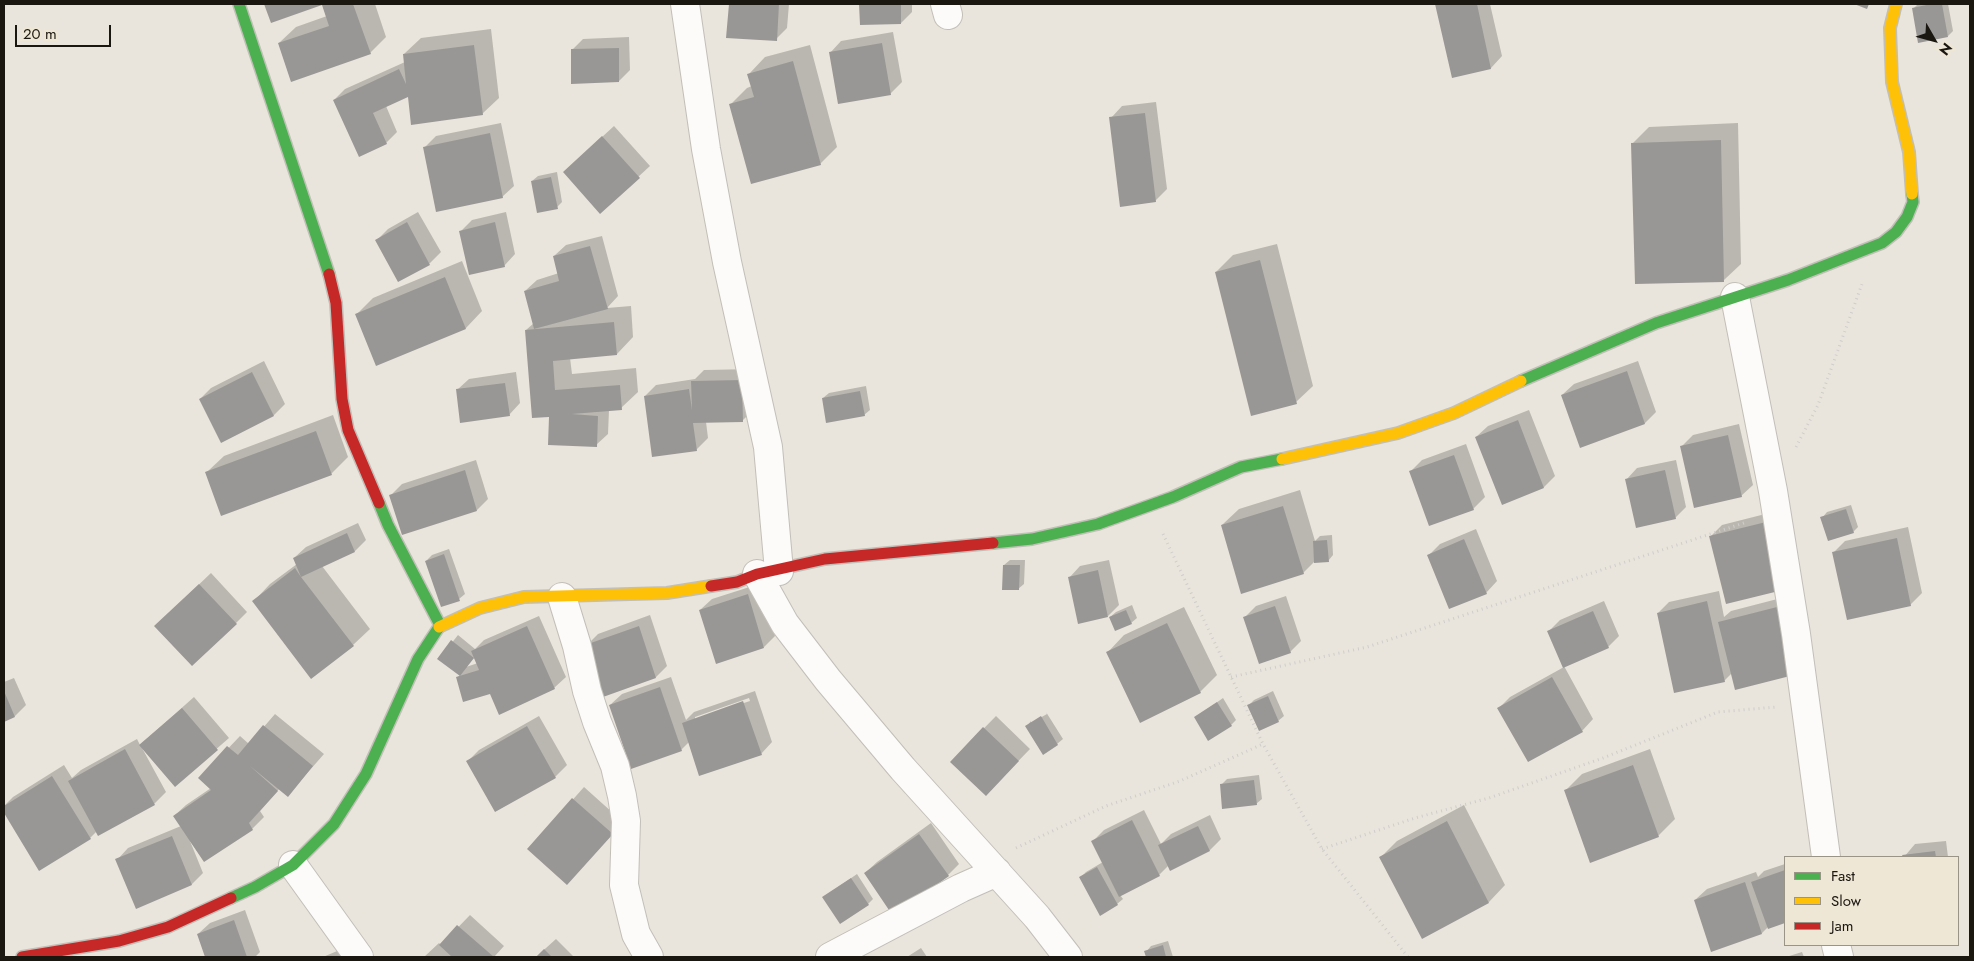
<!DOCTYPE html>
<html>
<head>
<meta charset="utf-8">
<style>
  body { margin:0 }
  #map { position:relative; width:1974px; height:961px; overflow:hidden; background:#e9e5dc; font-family:Jost,sans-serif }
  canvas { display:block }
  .frame { position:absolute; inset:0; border:5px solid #1a1711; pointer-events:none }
  .legend { position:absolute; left:1784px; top:856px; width:175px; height:90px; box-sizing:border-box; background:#efe7d6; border:1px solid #9a9487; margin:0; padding:6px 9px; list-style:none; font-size:15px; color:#1a1711 }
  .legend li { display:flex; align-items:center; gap:10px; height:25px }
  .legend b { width:25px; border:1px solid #9a9487 }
  .north { position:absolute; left:1909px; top:15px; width:50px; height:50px; -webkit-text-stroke:4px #efe7d6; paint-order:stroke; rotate:128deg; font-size:14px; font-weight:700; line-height:20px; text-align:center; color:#1a1711 }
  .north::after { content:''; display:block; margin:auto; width:18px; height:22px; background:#1a1711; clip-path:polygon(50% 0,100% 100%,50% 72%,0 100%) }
  .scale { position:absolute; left:15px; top:25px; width:96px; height:22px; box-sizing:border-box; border:2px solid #1a1711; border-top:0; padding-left:6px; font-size:15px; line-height:18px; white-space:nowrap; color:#1a1711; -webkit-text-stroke:4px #efe7d6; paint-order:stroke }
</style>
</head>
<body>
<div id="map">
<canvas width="1974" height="961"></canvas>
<div class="frame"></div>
<ul class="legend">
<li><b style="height:6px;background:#4caf50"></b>Fast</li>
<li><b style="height:6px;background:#ffc107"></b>Slow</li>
<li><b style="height:6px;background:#c62828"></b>Jam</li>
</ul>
<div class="north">N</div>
<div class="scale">20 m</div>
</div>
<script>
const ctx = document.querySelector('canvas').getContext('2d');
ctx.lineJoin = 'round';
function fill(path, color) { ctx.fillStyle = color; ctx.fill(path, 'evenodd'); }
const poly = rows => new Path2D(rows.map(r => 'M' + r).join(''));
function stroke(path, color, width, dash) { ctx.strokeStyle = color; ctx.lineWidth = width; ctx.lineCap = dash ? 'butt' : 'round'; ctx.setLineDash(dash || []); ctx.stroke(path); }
fill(poly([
  [266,4,322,4,272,21],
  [323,4,375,4,386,37,370,53,279,43,296,27,327,16],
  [730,4,789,4,787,28,776,39,728,36],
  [861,4,912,4,912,12,901,23,861,24],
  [1437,4,1490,4,1502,56,1491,68,1453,76],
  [1918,4,1948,4,1953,31,1948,36,1914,8],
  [491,29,499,98,482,114,409,95,386,106,397,132,386,143,334,100,345,89,405,62,404,54,421,38],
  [893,32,902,82,890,94,830,53,841,41],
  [629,37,630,70,619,81,572,50,583,39],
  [810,45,837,147,820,164,731,104,747,88,752,86,749,74,765,57],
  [1156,102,1167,189,1155,201,1111,118,1122,106],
  [501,123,514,186,502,197,425,147,436,136],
  [1738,123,1741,264,1724,280,1633,143,1649,127],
  [614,126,650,166,600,212,576,161],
  [557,172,562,202,557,207,532,181,538,176],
  [418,212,441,252,429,264,399,280,377,240,388,229],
  [506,212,515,254,504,266,461,231,472,220],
  [602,236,618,296,607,308,631,306,633,337,617,354,570,358,572,374,636,368,638,392,621,408,609,410,608,434,596,445,550,415,526,330,534,323,525,291,537,280,559,273,554,256,566,245],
  [1277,244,1313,386,1296,402,1216,272,1233,255],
  [462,261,482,311,466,328,377,364,356,315,373,298],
  [264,361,285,404,274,415,221,441,200,399,211,388],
  [1638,361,1656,412,1645,423,1581,446,1562,395,1574,384],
  [753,369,753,410,742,421,706,422,708,438,696,450,645,396,656,385,695,379,704,370],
  [516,372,520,403,509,415,457,390,469,379],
  [866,386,870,410,864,415,823,398,829,393],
  [1529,410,1555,476,1544,487,1503,503,1476,437,1488,426],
  [333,415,348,457,331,474,207,472,224,456],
  [1739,424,1753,485,1741,496,1682,446,1693,435],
  [1466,444,1485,497,1473,509,1410,472,1422,460],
  [476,460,488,499,477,510,391,495,402,484],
  [1676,460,1686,507,1675,518,1626,480,1637,468],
  [1300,490,1315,541,1320,536,1332,535,1333,555,1328,561,1314,562,1303,573,1222,525,1239,509],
  [1851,505,1858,527,1853,532,1822,518,1827,512],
  [1777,511,1726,602,1710,537,1722,525],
  [358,523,366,540,355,551,322,566,370,629,353,645,254,601,270,584,297,564,294,558,306,547],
  [1908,527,1922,593,1910,605,1834,552,1845,541],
  [1476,529,1497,581,1486,593,1429,555,1440,544],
  [449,549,465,594,459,599,426,561,432,555],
  [1010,560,1025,560,1024,584,1018,589,1004,565],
  [1109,560,1119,605,1108,616,1069,578,1080,566],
  [211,573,247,612,236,623,167,615],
  [759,584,775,636,764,647,700,610,712,599],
  [1719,591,1724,617,1731,611,1789,596,1794,674,1732,673,1724,681,1658,613,1669,602],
  [1286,596,1301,641,1290,652,1245,617,1256,606],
  [1604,601,1619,636,1608,647,1564,666,1593,719,1582,731,1499,708,1510,697,1564,667,1549,631,1560,620],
  [1132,605,1137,618,1131,623,1110,617,1116,612],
  [1184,607,1217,675,1200,692,1108,652,1124,635],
  [650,615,667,666,656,677,604,695,587,645,598,634],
  [539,616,566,677,554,688,491,692,457,678,460,675,439,659,458,635,475,649,484,640],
  [475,656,478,663,466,667],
  [671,677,686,720,694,712,755,691,772,742,761,754,689,742,681,750,610,705,622,694],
  [749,698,750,701,695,719,695,717],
  [14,678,26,705,15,716,4,721,4,682],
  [1273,691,1284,716,1278,721,1249,705,1254,700],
  [194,697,229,738,175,785,142,748,166,792,154,804,99,834,97,831,90,838,39,869,4,811,4,806,13,797,64,765,72,778,81,770,137,739,140,745],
  [1223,698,1236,720,1231,725,1195,718],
  [1046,712,1063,739,1057,744,1027,726,1031,721,1031,723,1047,714],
  [275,714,324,754,288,795,280,788,260,811,264,817,252,829,204,861,190,841,203,873,192,884,137,907,117,860,128,848,181,826,174,816,186,805,211,788,200,778,240,736,249,744],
  [539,716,567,765,555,777,496,811,468,761,479,750],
  [996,716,1030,749,997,783,951,762],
  [1650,749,1675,819,1658,836,1565,791,1582,774],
  [1259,775,1262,799,1256,804,1222,784,1227,779],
  [584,787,623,822,567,884,529,849],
  [1464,805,1505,885,1489,902,1422,937,1380,858,1397,841],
  [1144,810,1161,844,1171,834,1210,815,1221,839,1210,850,1171,869,1169,865,1159,875,1120,895,1123,899,1117,904,1080,878,1086,872,1103,862,1093,841,1104,830],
  [931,823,959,864,948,875,865,873,877,862],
  [1946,841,1948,857,1904,857,1915,844],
  [1785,864,1785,922,1768,927,1762,933,1712,950,1695,900,1707,889,1756,872,1758,877,1764,871],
  [857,874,873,899,868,904,824,897],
  [245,910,260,952,255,957,207,957,198,934,210,923],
  [470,915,504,946,494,957,424,957,439,943,441,945],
  [556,939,574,957,536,957],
  [1168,941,1173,957,1148,957,1146,952,1151,946],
  [349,946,354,957,323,957],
  [921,948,927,957,907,957],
  [1802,952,1804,957,1786,957]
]), '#0003');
fill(poly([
  [264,4,353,4,371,54,291,82,278,43,329,26,322,5,271,23],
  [729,4,779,4,777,41,726,38],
  [859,4,901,4,901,24,860,25],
  [1435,4,1477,4,1491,69,1452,78],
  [1854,4,1869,4,1867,9],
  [1931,4,1942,4,1948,37,1918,43,1912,8],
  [882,43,891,95,838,104,829,52],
  [474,45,483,115,411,125,408,97,373,113,387,144,359,157,333,100,399,69,406,84,403,54],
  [619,48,619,82,571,84,571,49],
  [793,61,821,165,751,184,729,104,754,97,747,74],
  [1145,113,1156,202,1120,207,1109,117],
  [490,133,503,198,436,212,423,147],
  [602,136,640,178,600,214,563,172],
  [1721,140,1724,282,1635,284,1631,143],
  [551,177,558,209,537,213,531,181],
  [407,222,430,265,398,282,375,240],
  [495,222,505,267,469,275,459,231],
  [590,246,608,309,534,329,524,291,559,281,553,256],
  [1260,260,1297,404,1251,416,1215,272],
  [445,277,466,329,376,366,355,314],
  [614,322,617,355,553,361,555,390,620,385,622,410,572,414,598,416,597,447,548,445,549,417,532,418,525,330],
  [1627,371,1645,424,1580,448,1561,395],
  [252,372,274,416,221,443,199,399],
  [742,380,743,422,693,423,697,451,652,457,644,396,689,389,692,410,691,381],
  [505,383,510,416,460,423,456,389],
  [860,391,865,416,826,423,822,398],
  [1518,420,1544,488,1502,505,1475,437],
  [316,431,332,475,221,516,205,472],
  [1728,435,1742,497,1694,508,1680,446],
  [1454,455,1474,510,1429,526,1409,471],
  [465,470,477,511,402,535,389,495],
  [1665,470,1676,519,1636,528,1625,479],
  [1283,506,1304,574,1241,594,1221,525],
  [1846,509,1854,533,1828,541,1820,517],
  [1766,522,1783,590,1726,604,1709,536],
  [347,533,355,552,301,577,354,646,311,679,252,601,295,568,301,577,293,558],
  [1897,538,1911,606,1847,620,1832,552],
  [1464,539,1487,594,1449,609,1427,555],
  [1327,540,1329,562,1314,563,1313,541],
  [444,554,460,601,441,607,425,561],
  [1003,565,1020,565,1019,590,1002,590],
  [1098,570,1108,617,1078,624,1068,577],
  [199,584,237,624,192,666,154,626],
  [748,594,764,648,716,664,699,610],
  [1707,601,1725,682,1674,693,1657,613],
  [1275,606,1291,653,1259,664,1243,617],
  [1777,607,1794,675,1735,690,1718,622],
  [1126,610,1132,624,1115,631,1109,617],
  [1593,611,1609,648,1563,668,1547,631],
  [1167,623,1201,693,1140,723,1106,652],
  [527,626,555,689,499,715,490,694,463,702,456,677,479,670,471,651],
  [639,626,656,678,603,697,585,645],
  [451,640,474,658,460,676,437,659],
  [1552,677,1583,732,1528,762,1497,708],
  [660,687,682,751,631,769,609,705],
  [4,691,15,717,4,722],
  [1268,696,1279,722,1259,731,1247,705],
  [743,701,762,755,699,776,682,723],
  [1217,702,1232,726,1208,741,1194,717],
  [182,708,218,750,175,787,139,745],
  [1041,716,1058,745,1043,755,1025,726],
  [263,725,313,766,288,797,250,766,278,791,249,823,253,830,204,862,173,816,211,790,198,778,227,746,238,755],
  [527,726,556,778,495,812,466,761],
  [983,727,1019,761,986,796,950,762],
  [125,749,155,805,98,836,68,781],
  [1633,765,1659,837,1590,863,1564,790],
  [52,776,91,839,39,871,4,813,4,806],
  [1254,780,1257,805,1222,809,1220,784],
  [572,798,613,834,567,885,527,849],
  [1132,820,1160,876,1119,897,1091,841],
  [1447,821,1489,903,1422,939,1379,857],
  [1198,826,1210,851,1170,871,1158,845],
  [919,834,949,876,893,916,864,873],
  [172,836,192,885,136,909,115,859],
  [1935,851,1936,857,1903,857,1902,855],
  [1097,867,1118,905,1100,916,1079,877],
  [1785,870,1785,923,1768,929,1751,882],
  [851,878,869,905,840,924,822,897],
  [1745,882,1762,934,1711,952,1694,900],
  [234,920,247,957,205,957,197,934],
  [457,925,494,957,452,957,439,945],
  [1163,945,1166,957,1146,957,1144,951],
  [544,949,552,957,536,957]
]), '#999795');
const street = poly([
  [685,4,706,149,727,262,768,447,779,571],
  [945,4,948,15],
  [1735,297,1773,491,1796,634,1826,857],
  [757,574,785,624,828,680,903,769,1037,917,1068,957],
  [562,597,577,646,587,691,597,722,615,766,622,796,626,821,624,885,636,934,649,957],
  [293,865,359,957],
  [1836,945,1839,957],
  [830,957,961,888,997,872]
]);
const fast = poly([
  [239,4,329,274],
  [1521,381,1656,323,1788,280,1882,243,1896,232,1907,217,1913,202,1912,194],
  [379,503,388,525,440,625],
  [993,543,1032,539,1098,524,1173,497,1241,467,1282,459],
  [231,898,255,887,293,865,334,824,366,774,418,659,439,627]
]);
const slow = poly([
  [1896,4,1890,28,1892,82,1909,152,1912,194],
  [1282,459,1398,433,1454,413,1521,381],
  [439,627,480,608,524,597,667,593,711,586]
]);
const jam = poly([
  [329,274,336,303,342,399,348,430,379,503],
  [711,586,737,582,757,574,825,559,993,543],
  [22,957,119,941,168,927,231,898]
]);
stroke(street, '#c2bfb8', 30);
stroke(fast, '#c2bfb8', 14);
stroke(slow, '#c2bfb8', 14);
stroke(jam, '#c2bfb8', 14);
stroke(poly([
  [1796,447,1818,405,1862,284],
  [1163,534,1263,744,1322,849,1408,957],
  [1231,677,1367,647,1747,522],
  [1016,848,1106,806,1180,781,1263,744],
  [1322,849,1415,818,1489,798,1603,758,1718,712,1776,707]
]), '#cfcdca', 3, [1, 4]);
stroke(street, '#fcfbfa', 28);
stroke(fast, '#4caf50', 11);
stroke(slow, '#ffc107', 11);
stroke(jam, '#c62828', 11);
</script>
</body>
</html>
